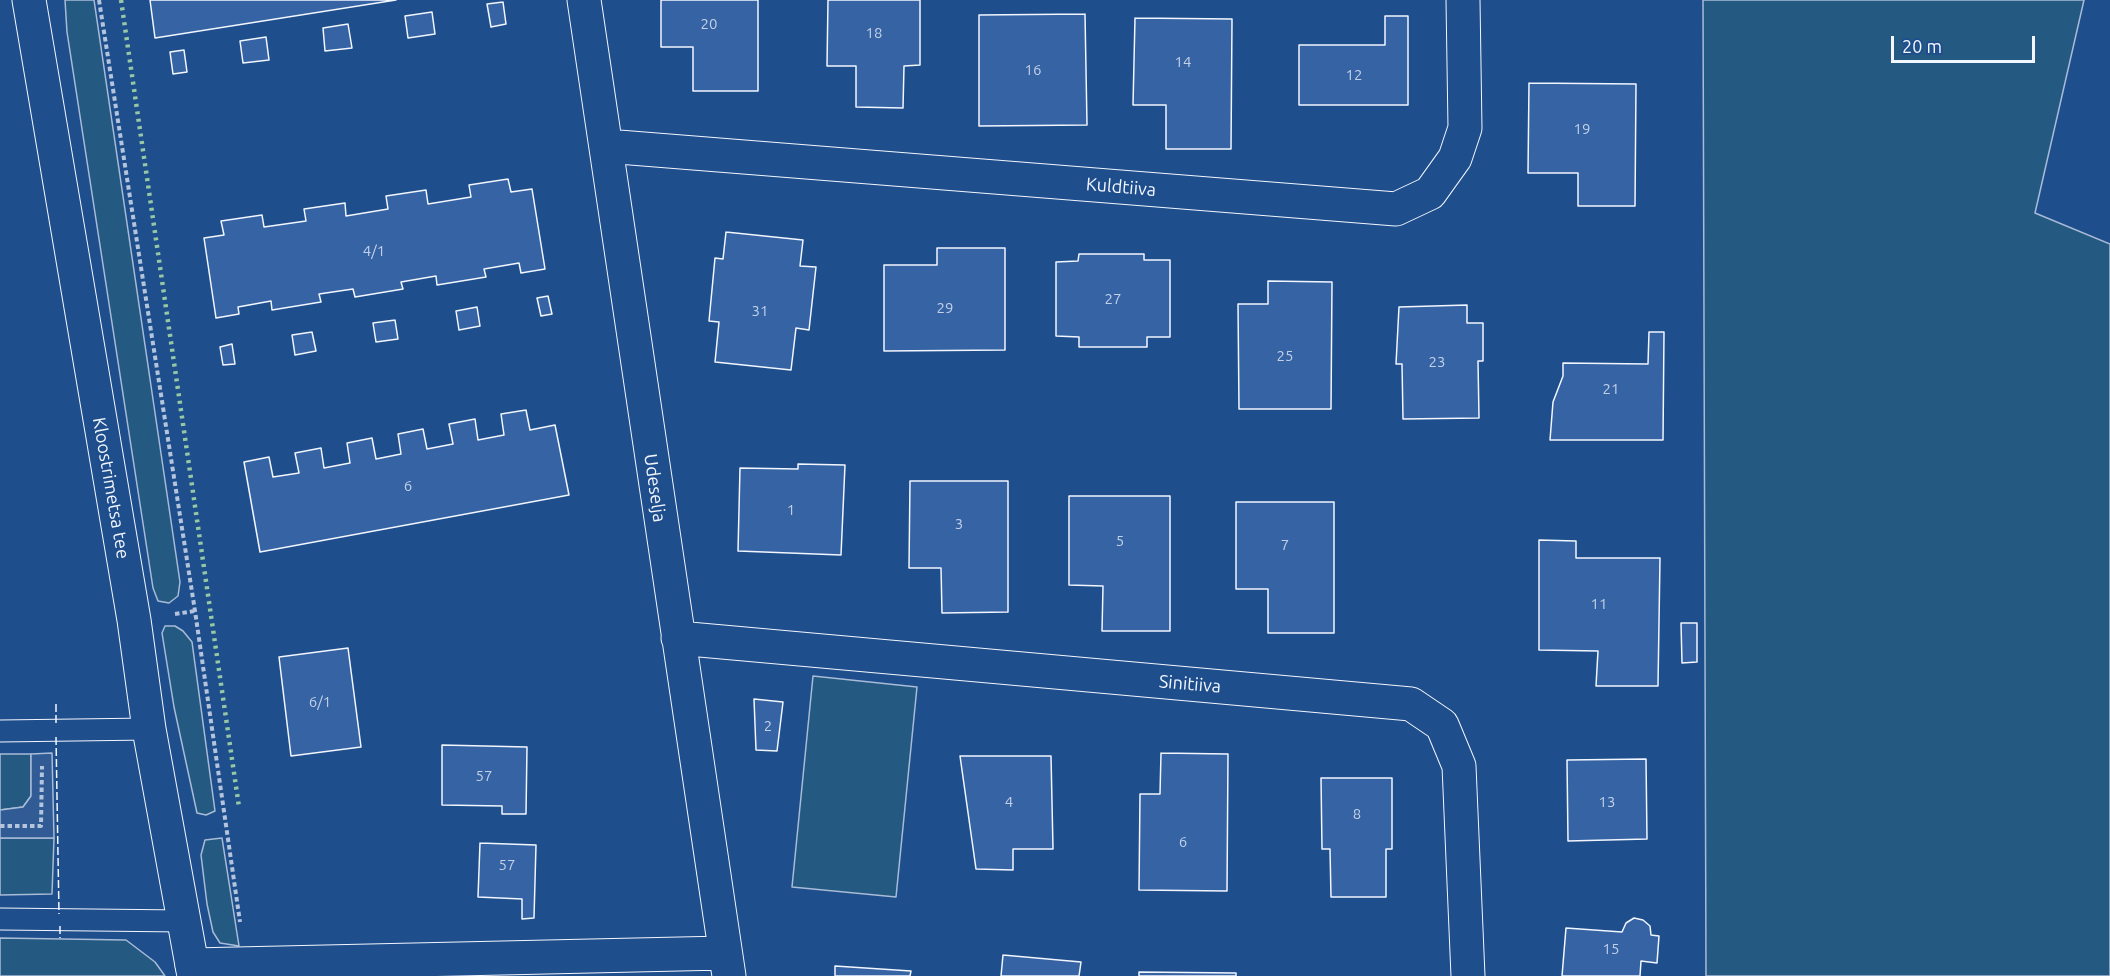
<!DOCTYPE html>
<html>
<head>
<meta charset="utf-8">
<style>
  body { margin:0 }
  #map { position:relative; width:2110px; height:976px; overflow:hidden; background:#1f4e8c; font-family:Ubuntu,sans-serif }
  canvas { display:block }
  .scale { position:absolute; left:1891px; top:36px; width:144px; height:27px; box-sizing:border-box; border:3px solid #f2f6ff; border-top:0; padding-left:8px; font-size:18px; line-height:21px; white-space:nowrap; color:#f2f6ff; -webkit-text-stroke:4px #1f4e8c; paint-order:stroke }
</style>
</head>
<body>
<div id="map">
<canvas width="2110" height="976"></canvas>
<div class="scale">20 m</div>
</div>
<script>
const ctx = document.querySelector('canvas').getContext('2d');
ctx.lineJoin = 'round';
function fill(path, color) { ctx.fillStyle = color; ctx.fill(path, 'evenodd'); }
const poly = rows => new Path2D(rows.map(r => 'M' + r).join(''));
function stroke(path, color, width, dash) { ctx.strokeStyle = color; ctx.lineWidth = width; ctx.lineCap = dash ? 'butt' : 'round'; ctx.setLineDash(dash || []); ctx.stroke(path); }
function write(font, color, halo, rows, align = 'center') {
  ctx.font = font + ' Ubuntu,sans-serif'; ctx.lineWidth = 4.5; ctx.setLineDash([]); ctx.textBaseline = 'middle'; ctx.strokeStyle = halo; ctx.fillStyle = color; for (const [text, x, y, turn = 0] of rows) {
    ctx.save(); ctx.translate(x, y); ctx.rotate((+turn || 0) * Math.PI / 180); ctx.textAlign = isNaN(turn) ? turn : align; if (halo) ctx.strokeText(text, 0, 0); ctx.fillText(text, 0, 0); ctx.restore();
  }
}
const green = poly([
  [65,0,94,0,180,582,178,596,169,603,158,601,153,588,67,32,65,0],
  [1703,0,2084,0,2035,213,2110,244,2110,976,1706,976,1703,0],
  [165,626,175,626,183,631,192,642,215,811,206,815,197,813,174,707,162,633,165,626],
  [813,676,917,687,896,897,792,887,813,676],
  [0,754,31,754,31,796,23,807,0,810,0,754],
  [0,838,54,838,52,894,0,895,0,838],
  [222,838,239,946,220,943,213,932,207,904,201,855,205,840,222,838],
  [0,938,126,940,155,962,165,976,0,976,0,938]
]);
fill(green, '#245a82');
stroke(green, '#a8bbd7', 1.5);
const parking = poly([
  [52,753,54,838,0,838,0,810,23,807,31,796,31,754,52,753]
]);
fill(parking, '#305b95');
stroke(parking, '#a8bbd7', 1.5);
const building = poly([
  [150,0,396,0,155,38,150,0],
  [661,0,758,0,758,91,693,91,693,47,661,47,661,0],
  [828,0,920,0,920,65,904,66,903,108,856,107,856,66,827,66,828,0],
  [503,2,506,24,491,27,487,4,503,2],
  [432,12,435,34,408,38,405,16,432,12],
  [1085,14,1087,125,979,126,979,15,1085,14],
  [1385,16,1408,16,1408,105,1299,105,1299,45,1385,45,1385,16],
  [1135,18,1232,19,1231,149,1166,149,1166,105,1133,105,1135,18],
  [348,24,352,48,325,51,323,28,348,24],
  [266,37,269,60,243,63,240,41,266,37],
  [184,50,187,72,173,74,170,52,184,50],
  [1529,83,1636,84,1635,206,1578,206,1578,173,1528,173,1529,83],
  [508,179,511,192,532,189,545,269,521,273,519,263,484,269,486,277,437,285,436,276,401,282,403,289,355,297,353,289,319,294,321,302,272,310,271,301,238,307,239,314,216,318,204,238,224,235,221,221,262,215,264,227,306,221,304,209,345,203,346,216,388,209,386,196,426,190,428,204,471,197,469,185,508,179],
  [726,232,803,240,800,266,816,267,809,330,796,328,791,370,715,362,719,322,709,321,715,258,723,259,726,232],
  [937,248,1005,248,1005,350,884,351,884,265,937,265,937,248],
  [1079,254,1144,254,1144,260,1170,260,1170,337,1147,337,1147,347,1079,347,1079,337,1056,336,1056,262,1078,261,1079,254],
  [1268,281,1332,282,1331,409,1239,409,1238,304,1268,304,1268,281],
  [548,296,552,314,541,316,537,298,548,296],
  [1467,305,1467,323,1483,323,1483,361,1478,361,1479,418,1403,419,1402,364,1396,364,1399,307,1467,305],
  [477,307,480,326,459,330,456,311,477,307],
  [395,320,398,339,376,342,373,323,395,320],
  [312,332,316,351,295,355,292,335,312,332],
  [1649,332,1664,332,1663,440,1550,440,1553,402,1563,376,1563,363,1648,364,1649,332],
  [232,344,235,364,223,365,220,347,232,344],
  [526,410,530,430,555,425,569,495,260,552,244,462,269,457,273,477,299,473,295,453,321,448,324,468,350,463,347,443,372,438,376,459,401,454,398,434,423,429,427,449,453,444,449,424,475,419,478,440,504,435,501,414,526,410],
  [798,464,845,465,841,555,738,551,740,468,798,469,798,464],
  [910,481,1008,481,1008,612,942,613,941,568,909,568,910,481],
  [1069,496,1170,496,1170,631,1102,631,1103,586,1069,585,1069,496],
  [1236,502,1334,502,1334,633,1268,633,1268,589,1236,589,1236,502],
  [1539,540,1576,541,1576,558,1660,558,1658,686,1596,686,1598,651,1539,650,1539,540],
  [1681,623,1697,623,1697,662,1682,663,1681,623],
  [348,648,361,747,291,756,279,657,348,648],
  [754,699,783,702,777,751,756,750,754,699],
  [442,745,527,747,526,814,502,814,502,806,442,805,442,745],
  [1161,753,1228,754,1227,891,1139,890,1140,794,1160,794,1161,753],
  [960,756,1051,756,1053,849,1013,849,1013,870,976,869,960,756],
  [1646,759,1647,839,1568,841,1567,760,1646,759],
  [1321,778,1392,778,1392,849,1386,849,1386,897,1331,897,1330,849,1322,849,1321,778],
  [480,843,536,845,534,918,522,919,522,899,478,897,480,843],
  [1634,918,1643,920,1650,926,1651,935,1659,936,1657,963,1641,961,1640,976,1562,976,1566,928,1622,932,1626,923,1634,918],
  [1003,955,1081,962,1079,976,1001,976,1003,955],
  [835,966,911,971,910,976,835,976,835,966],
  [1139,972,1236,973,1236,976,1139,976,1139,972]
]);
fill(building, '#3563a3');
stroke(building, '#f2f6ff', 1.5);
const lane = poly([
  [0,731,149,729],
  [0,919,184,921]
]);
const street = poly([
  [584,0,729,976],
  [606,146,1396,209,1430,193,1455,158,1465,128,1463,0],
  [678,638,1411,704,1442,725,1459,766,1468,976],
  [192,965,724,953]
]);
const secondary = poly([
  [29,0,134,620,149,729,194,976]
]);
stroke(lane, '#f2f6ff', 23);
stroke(street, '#f2f6ff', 35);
stroke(secondary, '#f2f6ff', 35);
stroke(poly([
  [99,0,195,611,240,922],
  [175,614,195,611],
  [0,826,41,826,42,766]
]), '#b3c4dc', 4, [4.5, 3]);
stroke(lane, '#1f4e8c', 21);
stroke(street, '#1f4e8c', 33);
stroke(secondary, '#1f4e8c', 33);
stroke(poly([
  [121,0,239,807]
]), '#97c8a6', 4.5, [3, 4.5]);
stroke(poly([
  [56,704,56,725],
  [56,737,59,914],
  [60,926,60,938]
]), '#f2f6ff', 1.5, [8, 3]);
write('15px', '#c3d1e8', null, [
  ["20",709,24],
  ["18",874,33],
  ["14",1183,62],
  ["16",1033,70],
  ["12",1354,75],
  ["19",1582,129],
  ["4/1",374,251],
  ["27",1113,299],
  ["29",945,308],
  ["31",760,311],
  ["25",1285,356],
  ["23",1437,362],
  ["21",1611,389],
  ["6",408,486],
  ["1",791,510],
  ["3",959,524],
  ["5",1120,541],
  ["7",1285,545],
  ["11",1599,604],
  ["6/1",320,702],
  ["2",768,726],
  ["57",484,776],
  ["4",1009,802],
  ["13",1607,802],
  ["8",1357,814],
  ["6",1183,842],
  ["57",507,865],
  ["15",1611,949]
]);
write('18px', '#f2f6ff', '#1f4e8c', [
  ["Kuldtiiva",1121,187,5],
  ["Kloostrimetsa tee",111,488,80],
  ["Udeselja",655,488,82],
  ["Sinitiiva",1190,684,5]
]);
</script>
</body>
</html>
